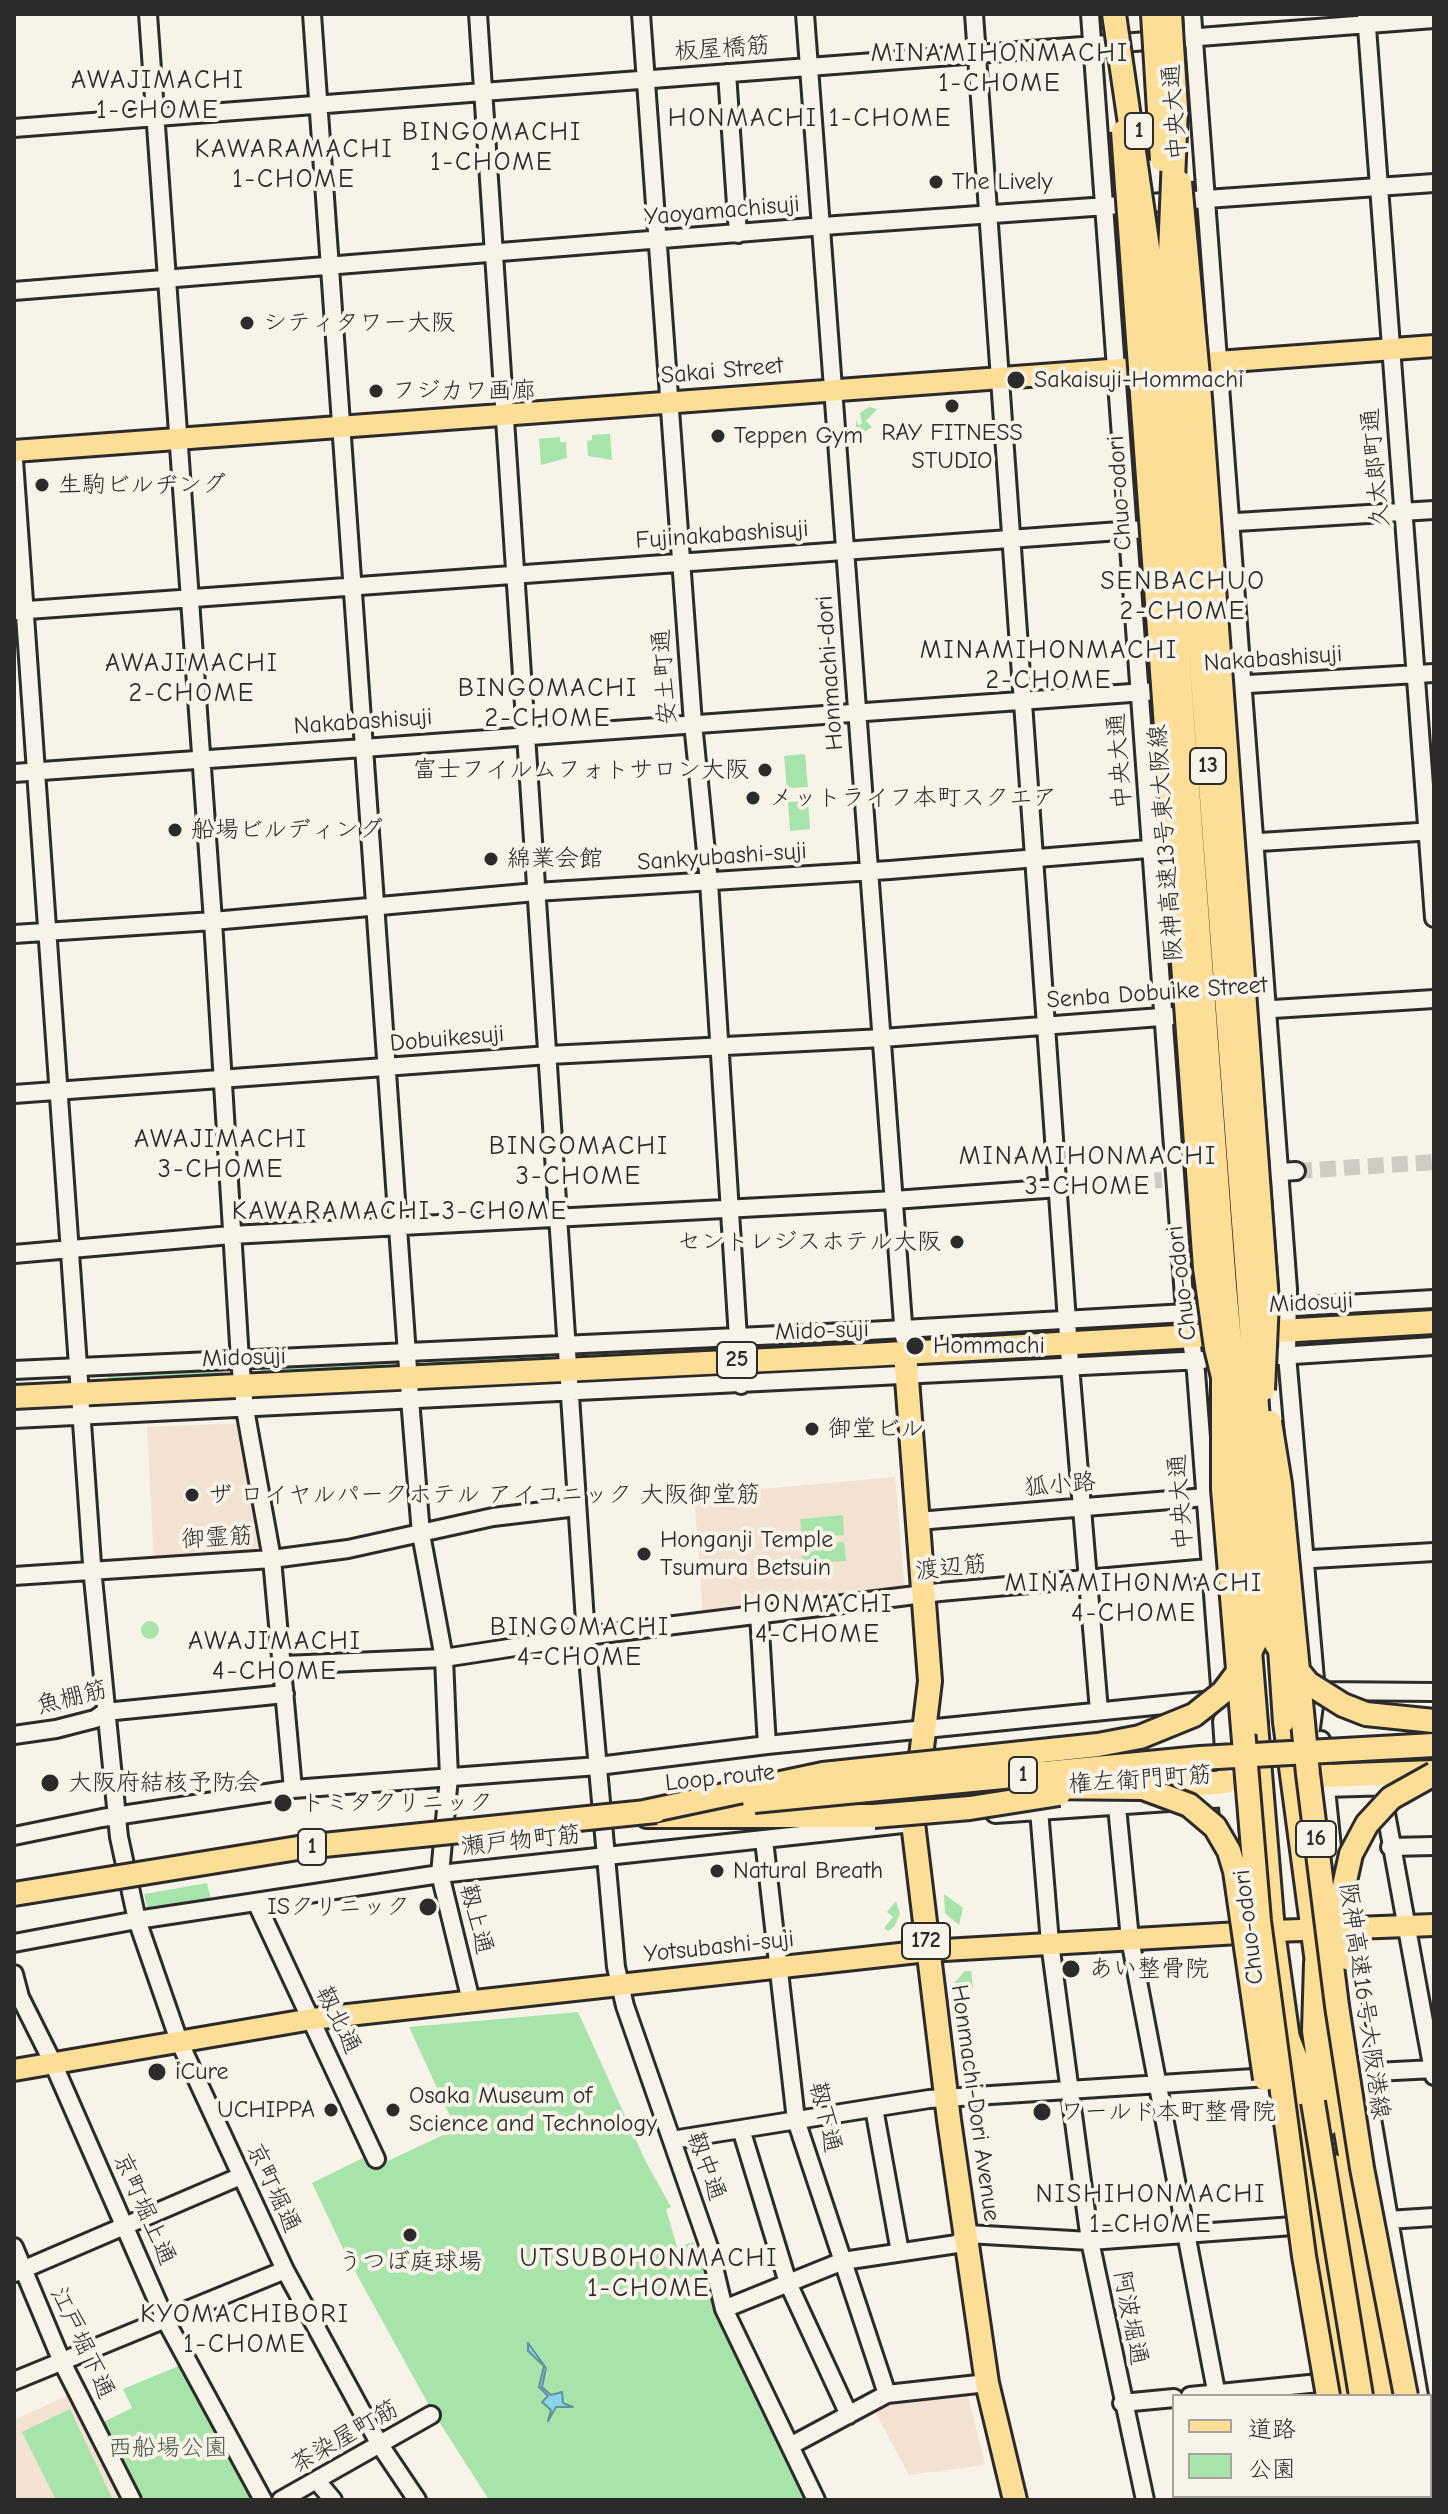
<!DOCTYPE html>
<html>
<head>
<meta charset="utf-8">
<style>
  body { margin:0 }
  #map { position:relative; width:1448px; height:2514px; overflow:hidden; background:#f7f3e8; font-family:"Comic Neue","Klee One",sans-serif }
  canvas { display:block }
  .frame { position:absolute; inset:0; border:16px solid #2b2b2b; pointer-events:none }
  .legend { position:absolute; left:1172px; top:2394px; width:260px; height:104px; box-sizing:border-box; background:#f7f3e8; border:2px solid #a5a39c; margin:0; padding:10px 14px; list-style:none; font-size:24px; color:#2b2b2b }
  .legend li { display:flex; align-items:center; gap:16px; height:40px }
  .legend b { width:40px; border:2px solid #a5a39c }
</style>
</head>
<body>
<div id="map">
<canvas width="1448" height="2514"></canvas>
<div class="frame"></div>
<ul class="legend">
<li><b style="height:10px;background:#fdde96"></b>道路</li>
<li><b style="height:22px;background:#a7e4aa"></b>公園</li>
</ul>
</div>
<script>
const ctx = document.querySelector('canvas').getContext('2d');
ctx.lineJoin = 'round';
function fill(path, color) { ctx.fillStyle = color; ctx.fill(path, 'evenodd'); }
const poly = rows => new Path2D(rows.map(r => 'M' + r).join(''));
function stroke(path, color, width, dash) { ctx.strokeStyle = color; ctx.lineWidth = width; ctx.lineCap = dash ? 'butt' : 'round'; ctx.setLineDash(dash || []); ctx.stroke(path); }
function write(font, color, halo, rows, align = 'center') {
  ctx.font = font + ' "Comic Neue","Klee One",sans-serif'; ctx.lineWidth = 8; ctx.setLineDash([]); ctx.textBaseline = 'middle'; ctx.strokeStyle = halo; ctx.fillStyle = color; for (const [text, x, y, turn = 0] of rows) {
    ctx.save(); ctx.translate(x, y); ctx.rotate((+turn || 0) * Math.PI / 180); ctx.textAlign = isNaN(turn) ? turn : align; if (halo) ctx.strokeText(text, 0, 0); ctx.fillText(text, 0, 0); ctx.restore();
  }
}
fill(poly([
  [242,1423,264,1549,259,1555,154,1560,147,1427],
  [895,1477,905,1593,703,1613,694,1495],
  [967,2391,985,2465,909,2475,873,2408,887,2399],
  [71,2394,124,2500,14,2500,14,2420]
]), '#f3e2d1');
fill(poly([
  [869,407,877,409,866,421,872,427,861,434,856,429,856,420,858,425,862,424,860,413],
  [610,434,612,460,588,456,587,441,592,440,592,435],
  [560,437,560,442,566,442,567,458,541,465,539,439],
  [805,754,808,787,787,788,784,756],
  [808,801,810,829,790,831,788,802],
  [865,1335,865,1342,758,1347,758,1339],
  [713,1342,714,1348,592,1355,591,1348],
  [549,1348,550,1357,428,1364,428,1355],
  [1053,1356,1056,1359,1054,1363,950,1369,949,1362],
  [384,1357,385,1366,261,1371,260,1363],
  [222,1365,223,1373,108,1379,107,1370],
  [867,1366,867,1373,760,1378,759,1371],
  [721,1373,724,1376,594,1387,593,1379],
  [550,1380,550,1388,429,1395,429,1387],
  [386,1388,387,1397,262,1403,261,1395],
  [224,1396,225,1404,110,1410,109,1401],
  [843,1515,844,1535,802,1538,800,1519],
  [844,1542,846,1561,803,1564,802,1545],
  '141 1630a9 9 0 1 1 18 0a9 9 0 1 1-18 0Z',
  [207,1883,211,1900,148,1911,144,1894],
  [944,1894,963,1908,959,1925,945,1913],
  [896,1901,900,1914,894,1927,888,1931,884,1928,893,1917,887,1912],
  [965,1971,971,1971,973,1988,956,1990,955,1982],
  [578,2012,646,2162,671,2207,666,2209,677,2247,694,2242,718,2312,808,2500,489,2500,431,2409,346,2255,312,2183,369,2155,375,2167,456,2129,409,2027],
  [181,2365,199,2399,253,2500,137,2500,99,2424,132,2408,123,2389],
  [70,2409,113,2500,56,2500,22,2432]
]), '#a7e4aa');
const water = poly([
  [528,2343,546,2368,542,2387,551,2395,562,2392,563,2403,573,2407,556,2407,548,2421,551,2410,542,2402,548,2396,539,2387,544,2366,528,2351,528,2343]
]);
fill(water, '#8ad5ea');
stroke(water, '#64919e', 2);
stroke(poly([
  [1296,1171,1434,1162],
  [1059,1188,1162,1180]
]), '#cecbc2', 16, [16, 8]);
const minor = poly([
  [148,14,213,921,240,1360,245,1409,272,1559,293,1789],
  [312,14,411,1411,421,1534,444,1658,449,1777,440,1874,471,2001],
  [478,14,586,1636,616,1967,625,2006,710,2250,724,2309,816,2500],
  [641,14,693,723,709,882,741,1385],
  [805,14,904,1337],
  [974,14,1071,1377,1099,1711],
  [1090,14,1184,1297,1196,1372,1221,1699,1239,1752],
  [1192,14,1288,1289,1287,1355,1316,1691,1310,1735],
  [1366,14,1434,918],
  [727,73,738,234],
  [14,128,1434,19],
  [14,291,837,225,1434,183],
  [14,460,93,1578,119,1837,137,1920,179,2041,285,2270,380,2445,417,2500],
  [1220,523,1434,510],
  [14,611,1161,528],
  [1232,685,1434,673],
  [14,773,1173,690],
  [1244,843,1434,831],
  [14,934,213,921,536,892,890,870,1185,846],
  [1257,1010,1434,999],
  [14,1094,549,1055,883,1038,1174,1016],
  [1268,1173,1296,1171],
  [14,1254,231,1235,894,1200,1059,1188],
  [1278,1356,1434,1346],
  [14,1370,868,1331,1434,1299],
  [14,1419,1203,1360],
  [918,1521,1206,1497],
  [1295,1560,1434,1552],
  [14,1576,272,1559,348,1549,493,1517,577,1507],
  [759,1614,767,1745],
  [284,1665,444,1658,586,1636,940,1592,1220,1567],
  [1320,1691,1434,1692],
  [1222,1721,1231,1849],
  [14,1735,56,1729,95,1719,105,1712,285,1694],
  [1321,1740,1337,1896],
  [1381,1786,1434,2076],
  [1325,1788,1392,1786],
  [1117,1807,1130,1939,1217,2396],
  [1039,1810,1050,1943,1090,2241,1145,2500],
  [995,1814,1227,1798],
  [14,1836,102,1818,293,1789,598,1766,767,1745,1213,1700],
  [764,1840,796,2120,887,2394],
  [1390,1847,1434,1846],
  [256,1902,376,2159],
  [14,1943,137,1920,440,1874,912,1823],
  [1343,1947,1419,2396],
  [14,1974,20,1997,53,2063,166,2321,263,2500],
  [1356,2073,1434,2069],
  [874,2108,900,2252],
  [741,2129,788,2283,849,2415],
  [672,2140,929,2099,1269,2077],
  [1387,2220,1434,2217],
  [14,2247,62,2362,132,2500],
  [15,2273,241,2176],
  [724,2309,843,2261,957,2244,967,2234,1090,2241,1293,2226],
  [14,2381,285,2270],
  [1190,2396,1319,2383],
  [1122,2403,1174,2398],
  [790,2446,887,2394,987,2383],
  [1430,2460,1434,2483],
  [317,2481,333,2500],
  [1236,2496,1237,2500],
  [281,2500,431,2415]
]);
const major = poly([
  [14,451,1434,346],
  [1284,1722,1315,1955,1390,2396],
  [1257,1724,1274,1931,1298,2104,1347,2396],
  [14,2070,312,2019,927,1951,1274,1931,1434,1925]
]);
const highway = poly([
  [905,1353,930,1681,913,1823,949,2120,987,2383,1015,2500],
  [14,1397,869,1355,1434,1322],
  [1324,1776,1434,1772],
  [1143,1789,1225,1782],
  [647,1816,874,1816],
  [1316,1963,1314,2031,1327,2124],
  [1288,2038,1313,2102],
  [1334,2166,1375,2396],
  [1345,2496,1345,2500],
  [1366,2496,1366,2500],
  [1402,2496,1403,2500],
  [1426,2496,1426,2500]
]);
stroke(minor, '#2b2b2b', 22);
stroke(major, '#2b2b2b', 26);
stroke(highway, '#2b2b2b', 28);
stroke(minor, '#f7f3e8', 16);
stroke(major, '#fdde96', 20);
stroke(highway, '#fdde96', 22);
const majorBridge = poly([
  [1122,131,1204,1268,1215,1348,1226,1394],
  [1181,182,1201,398,1268,1301,1264,1390],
  [1274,1574,1284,1722],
  [1245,1577,1257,1724]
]);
const highwayBridge = poly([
  [1114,14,1148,248,1225,1286,1252,1583,1276,1644,1308,1683,1343,1705,1366,1714,1434,1721],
  [1153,14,1162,160],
  [1223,1379,1223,1489,1259,1921,1304,2256,1328,2396],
  [1270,1422,1280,1484,1308,1774,1337,2006,1362,2168,1406,2396],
  [1040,1787,1143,1788,1189,1805,1215,1827,1229,1851,1235,1871,1265,2079],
  [754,1801,1200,1758,1434,1745],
  [644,1812,823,1774,1098,1745,1140,1737,1194,1715,1223,1692,1244,1664,1261,1631,1268,1569,1263,1486,1170,254,1176,108,1170,14],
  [874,1816,970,1808,1059,1794],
  [14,1894,304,1847,656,1811],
  [1346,1958,1342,1895,1351,1854,1367,1824,1391,1798,1434,1774],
  [1313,2102,1361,2396]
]);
stroke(majorBridge, '#2b2b2b', 26, []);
stroke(highwayBridge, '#2b2b2b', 28, []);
stroke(majorBridge, '#fdde96', 20);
stroke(highwayBridge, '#fdde96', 22);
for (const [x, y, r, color] of [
  [936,182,8,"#2b2b2b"],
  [247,323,8,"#2b2b2b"],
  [1016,380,10,"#2b2b2b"],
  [376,391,8,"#2b2b2b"],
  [952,406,8,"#2b2b2b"],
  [718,436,8,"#2b2b2b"],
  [42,485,8,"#2b2b2b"],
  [765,770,8,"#2b2b2b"],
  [753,798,8,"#2b2b2b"],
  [175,830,8,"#2b2b2b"],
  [491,859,8,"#2b2b2b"],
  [957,1242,8,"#2b2b2b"],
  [915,1346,10,"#2b2b2b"],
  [812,1429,8,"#2b2b2b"],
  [192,1495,8,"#2b2b2b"],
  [644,1554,8,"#2b2b2b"],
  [50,1783,10,"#2b2b2b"],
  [283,1803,10,"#2b2b2b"],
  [717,1871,8,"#2b2b2b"],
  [428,1907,10,"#2b2b2b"],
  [1071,1969,10,"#2b2b2b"],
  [157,2072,10,"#2b2b2b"],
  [331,2110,8,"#2b2b2b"],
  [393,2110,8,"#2b2b2b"],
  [1042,2112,10,"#2b2b2b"],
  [410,2235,8,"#2b2b2b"]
]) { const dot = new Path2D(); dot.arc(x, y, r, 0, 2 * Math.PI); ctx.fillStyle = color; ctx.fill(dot); stroke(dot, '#f7f3e8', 3); }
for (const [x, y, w] of [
  [1139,131,28],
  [1208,766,36],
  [737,1360,40],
  [1023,1775,28],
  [1316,1839,40],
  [312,1847,28],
  [926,1941,48]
]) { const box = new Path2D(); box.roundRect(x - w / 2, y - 18, w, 36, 6); ctx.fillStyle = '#f7f3e8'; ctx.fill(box); stroke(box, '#2b2b2b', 2); }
write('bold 22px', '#2b2b2b', null, [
  ["1",1139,131],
  ["13",1208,766],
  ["25",737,1360],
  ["1",1023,1775],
  ["16",1316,1839],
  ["1",312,1847],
  ["172",926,1941]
]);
write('24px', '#2b2b2b', '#f7f3e8', [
  ["板屋橋筋",722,49,-4],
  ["中央大通",1175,112,-94],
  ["Yaoyamachisuji",722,211,-5],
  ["Sakai Street",722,371,-5],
  ["久太郎町通",1376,468,-95],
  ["Chuo-odori",1120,493,-94],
  ["Fujinakabashisuji",722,535,-4],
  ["Nakabashisuji",1273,659,-4],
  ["Honmachi-dori",830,673,-94],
  ["安土町通",665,677,-94],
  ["Nakabashisuji",363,722,-4],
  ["中央大通",1120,761,-94],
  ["阪神高速13号東大阪線",1166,843,-94],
  ["Sankyubashi-suji",722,857,-4],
  ["Senba Dobuike Street",1157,993,-4],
  ["Dobuikesuji",447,1039,-5],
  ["Chuo-odori",1182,1283,-97],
  ["Midosuji",1311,1303,-3],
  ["Mido-suji",822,1331,-2],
  ["Midosuji",244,1358,-2],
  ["狐小路",1060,1485,-5],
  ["中央大通",1181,1502,-94],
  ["御霊筋",217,1538,-3],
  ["渡辺筋",951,1568,-6],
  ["魚棚筋",72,1698,-14],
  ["Loop route",720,1778,-6],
  ["権左衛門町筋",1140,1780,-4],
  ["瀬戸物町筋",521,1841,-6],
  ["靱上通",476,1919,76],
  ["Chuo-odori",1249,1927,-97],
  ["Yotsubashi-suji",719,1947,-6],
  ["阪神高速16号大阪港線",1364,2001,82],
  ["靱北通",338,2020,64],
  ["Honmachi-Dori Avenue",975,2103,82],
  ["靱下通",825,2117,77],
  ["靱中通",706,2166,71],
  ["京町堀通",273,2188,65],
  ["京町堀上通",144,2209,66],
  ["阿波堀通",1130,2318,79],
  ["江戸堀下通",82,2343,65],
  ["茶染屋町筋",345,2437,-30]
]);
write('24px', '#2b2b2b', '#f7f3e8', [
  ["The Lively",952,182],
  ["シティタワー大阪",263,323],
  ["Sakaisuji-Hommachi",1034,380],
  ["フジカワ画廊",392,391],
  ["RAY FITNESS",952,433,"center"],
  ["STUDIO",952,461,"center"],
  ["Teppen Gym",734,436],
  ["生駒ビルヂング",58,485],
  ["富士フイルムフォトサロン大阪",749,770,"right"],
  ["メットライフ本町スクエア",769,798],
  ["船場ビルディング",191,830],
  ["綿業会館",507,859],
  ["セントレジスホテル大阪",941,1242,"right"],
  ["Hommachi",933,1346],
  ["御堂ビル",828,1429],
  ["ザ ロイヤルパークホテル アイコニック 大阪御堂筋",208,1495],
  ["Honganji Temple",660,1540],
  ["Tsumura Betsuin",660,1568],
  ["大阪府結核予防会",68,1783],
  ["トミタクリニック",301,1803],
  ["Natural Breath",733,1871],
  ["ISクリニック",410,1907,"right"],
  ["あい整骨院",1089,1969],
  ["iCure",175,2072],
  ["Osaka Museum of",409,2096],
  ["Science and Technology",409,2124],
  ["UCHIPPA",315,2110,"right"],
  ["ワールド本町整骨院",1060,2112],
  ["うつぼ庭球場",410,2262,"center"]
], 'left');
write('24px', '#4a594b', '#f7f3e8', [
  ["西船場公園",168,2448]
]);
ctx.letterSpacing = '2px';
write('26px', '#2b2b2b', '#f7f3e8', [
  ["MINAMIHONMACHI",1000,54],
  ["1-CHOME",1000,84],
  ["AWAJIMACHI",158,81],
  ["1-CHOME",158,111],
  ["HONMACHI 1-CHOME",810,119],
  ["BINGOMACHI",492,133],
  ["1-CHOME",492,163],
  ["KAWARAMACHI",294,150],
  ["1-CHOME",294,180],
  ["SENBACHUO",1183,582],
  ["2-CHOME",1183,612],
  ["MINAMIHONMACHI",1049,651],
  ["2-CHOME",1049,681],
  ["AWAJIMACHI",192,664],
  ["2-CHOME",192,694],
  ["BINGOMACHI",548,689],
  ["2-CHOME",548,719],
  ["AWAJIMACHI",221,1140],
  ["3-CHOME",221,1170],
  ["BINGOMACHI",579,1147],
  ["3-CHOME",579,1177],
  ["MINAMIHONMACHI",1088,1157],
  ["3-CHOME",1088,1187],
  ["KAWARAMACHI 3-CHOME",400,1212],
  ["MINAMIHONMACHI",1134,1584],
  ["4-CHOME",1134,1614],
  ["HONMACHI",818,1605],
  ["4-CHOME",818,1635],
  ["BINGOMACHI",580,1628],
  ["4-CHOME",580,1658],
  ["AWAJIMACHI",275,1642],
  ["4-CHOME",275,1672],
  ["NISHIHONMACHI",1151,2195],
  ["1-CHOME",1151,2225],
  ["UTSUBOHONMACHI",649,2259],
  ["1-CHOME",649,2289],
  ["KYOMACHIBORI",245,2315],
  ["1-CHOME",245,2345]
]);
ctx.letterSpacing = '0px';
</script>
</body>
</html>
